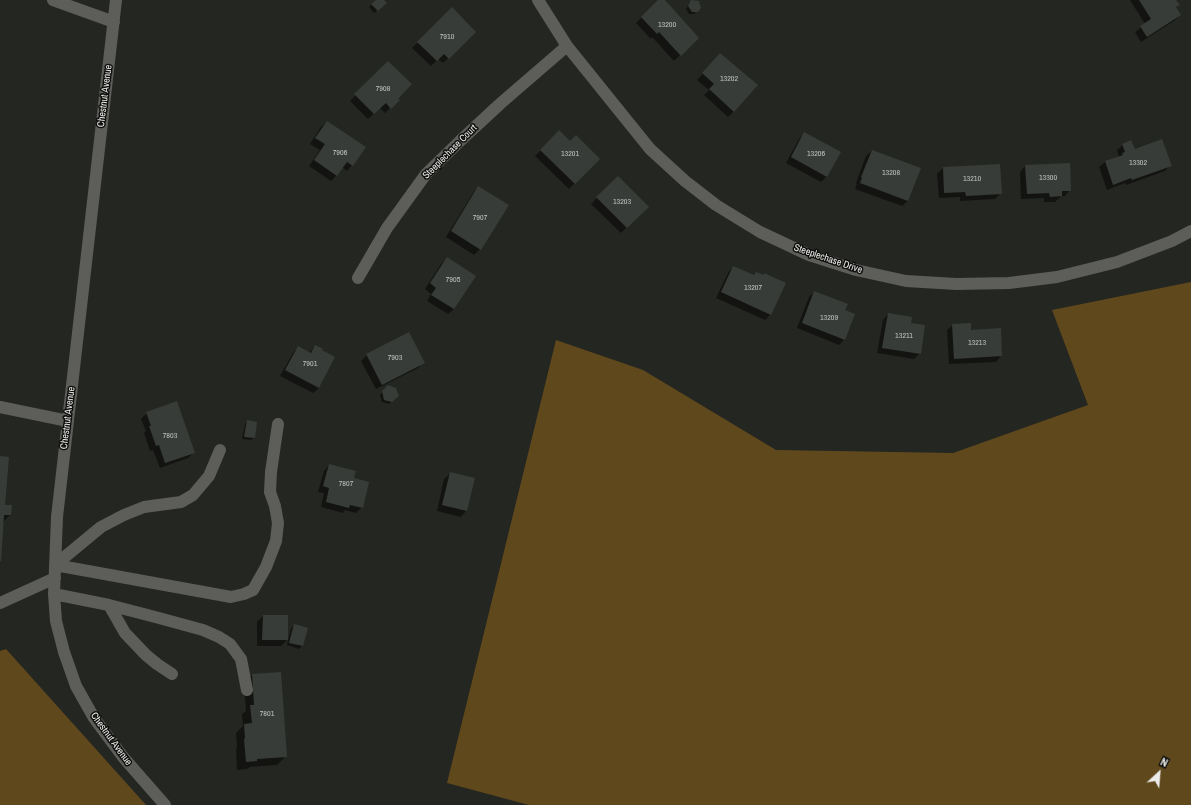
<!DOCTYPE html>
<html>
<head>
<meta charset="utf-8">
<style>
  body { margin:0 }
  #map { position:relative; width:1191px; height:805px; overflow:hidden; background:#242621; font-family:"Archivo Narrow",sans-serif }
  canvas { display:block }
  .north { position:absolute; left:1139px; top:753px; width:40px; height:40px; -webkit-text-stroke:3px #0e0f0d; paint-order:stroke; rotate:26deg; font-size:11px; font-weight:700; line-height:16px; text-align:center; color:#ebece9 }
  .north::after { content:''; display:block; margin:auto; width:14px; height:18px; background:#ebece9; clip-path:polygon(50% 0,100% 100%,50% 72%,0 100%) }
</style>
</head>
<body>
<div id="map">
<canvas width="1191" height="805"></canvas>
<div class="north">N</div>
</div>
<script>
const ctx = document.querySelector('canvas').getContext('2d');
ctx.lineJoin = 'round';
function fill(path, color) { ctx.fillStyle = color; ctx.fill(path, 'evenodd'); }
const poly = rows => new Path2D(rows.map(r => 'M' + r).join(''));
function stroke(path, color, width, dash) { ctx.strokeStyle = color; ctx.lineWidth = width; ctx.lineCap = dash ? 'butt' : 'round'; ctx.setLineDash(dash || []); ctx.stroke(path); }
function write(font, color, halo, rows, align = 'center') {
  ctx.font = font + ' "Archivo Narrow",sans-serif'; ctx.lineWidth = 3; ctx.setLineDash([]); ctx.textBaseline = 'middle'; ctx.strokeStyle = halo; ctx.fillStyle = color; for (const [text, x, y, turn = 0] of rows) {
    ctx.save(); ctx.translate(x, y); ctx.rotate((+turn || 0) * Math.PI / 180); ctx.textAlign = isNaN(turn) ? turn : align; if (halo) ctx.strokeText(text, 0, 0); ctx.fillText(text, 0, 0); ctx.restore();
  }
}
fill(poly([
  [1191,282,1191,805,529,805,447,783,556,340,643,370,776,450,953,453,1088,405,1052,310],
  [6,649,146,805,0,805,0,651]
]), '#60481d');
fill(poly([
  [377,0,383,0,386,3,374,13,369,7],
  [660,0,663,0,698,38,674,61,652,37,651,39,636,23],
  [1130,0,1175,0,1179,5,1175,8,1180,15,1174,21,1141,42,1135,32,1145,24],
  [691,1,697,11,694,14,689,14,686,9],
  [452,9,475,32,443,63,438,59,431,66,412,48],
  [715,60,734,111,728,117,704,95,709,90,697,80],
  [388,62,396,99,398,100,385,113,380,108,368,119,350,101],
  [327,122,352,165,347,171,342,167,337,175,331,181,309,166,320,150,310,144,321,127],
  [559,132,570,142,598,159,569,189,535,156],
  [805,133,827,176,821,182,786,163,799,139],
  [1123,145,1134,150,1170,165,1165,171,1126,185,1125,183,1107,190,1099,167,1105,162,1119,157,1117,150],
  [872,151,908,201,902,206,855,189,857,184,856,183,866,156],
  [1025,166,1070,190,1065,196,1061,196,1055,202,1044,202,1044,198,1021,199,1020,172],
  [943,168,1001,193,995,199,960,201,960,197,939,198,937,174],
  [618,177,647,207,621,233,591,204],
  [478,187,480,249,474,255,446,237,473,193],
  [447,258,454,309,448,314,427,301,431,294,425,289,441,264],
  [733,267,753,276,756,273,770,315,765,320,716,298,728,273],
  [814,292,844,311,845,339,839,345,797,328,809,297],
  [888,314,909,323,920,353,914,359,877,353,883,320],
  [953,325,970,331,1001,356,996,362,949,364,947,330],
  [315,346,321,351,334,358,319,388,313,393,280,376,293,353,298,347,309,353],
  [367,355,423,363,418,368,376,389,361,361],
  [388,386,398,396,389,404,382,402,380,395],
  [147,413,194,452,188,458,160,468,153,450,150,451,144,433,146,431,141,419],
  [247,421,256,422,254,438,251,440,242,439,245,424],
  [0,457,4,506,10,515,3,522,0,560],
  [329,465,353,479,362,507,356,513,345,510,343,513,321,507,324,493,318,492,324,471],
  [450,474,474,479,466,511,461,517,437,511,444,479],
  [263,616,287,616,287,640,281,646,257,646,257,622],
  [294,626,307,629,302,646,299,649,287,645,291,628],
  [252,675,286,756,277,765,250,767,247,769,237,770,236,748,237,747,236,733,243,726,242,714,246,711,244,684]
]), '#0007');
fill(poly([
  [376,0,384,0,387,3,378,11,371,4],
  [658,0,665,0,699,38,681,56,659,32,657,34,641,17],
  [691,0,699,1,701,8,698,12,692,12,688,6],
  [1139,0,1176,0,1180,5,1176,7,1181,15,1147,37,1140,26,1151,19],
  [452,7,476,32,449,59,444,54,437,61,417,42],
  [720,53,758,85,734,112,709,89,714,84,702,73],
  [388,61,412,84,398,99,400,100,391,109,386,103,374,114,354,94],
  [327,121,366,147,353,166,347,162,337,176,314,160,325,144,315,138],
  [559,130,570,141,576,135,600,159,575,184,540,150],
  [804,132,841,152,827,177,791,157],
  [1162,139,1172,166,1132,180,1131,178,1113,185,1105,161,1123,155,1122,153,1125,152,1122,144,1131,140,1135,149],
  [872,150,921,168,908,201,860,183,862,178,861,177],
  [1070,163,1071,191,1062,191,1062,196,1050,197,1049,193,1027,194,1025,165],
  [1000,164,1002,194,966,196,965,192,944,193,943,167],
  [618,176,649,207,627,228,596,197],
  [478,186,509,205,481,250,451,231],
  [447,257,476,276,454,309,431,295,436,288,430,283],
  [733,266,754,275,756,272,764,275,764,273,786,283,771,315,721,292],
  [814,291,848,304,845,310,855,314,845,340,802,323],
  [888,313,912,317,911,323,925,325,921,354,882,348],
  [971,323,971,330,1001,328,1002,356,954,359,952,324],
  [409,332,425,363,382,385,366,354],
  [315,345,323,349,322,350,335,357,319,388,285,370,298,346,311,353],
  [388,385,396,388,399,396,392,402,384,400,382,391],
  [177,401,195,453,165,463,159,445,156,446,149,426,151,426,146,412],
  [247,420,257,422,255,438,244,437],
  [0,456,9,457,5,505,12,505,11,515,4,515,1,561,0,561],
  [329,464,356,471,354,478,369,482,363,508,350,505,349,508,326,502,329,488,323,486],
  [450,472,475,478,467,511,442,505],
  [263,615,288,615,288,640,262,640],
  [294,624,308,628,303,646,289,643],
  [281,672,287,757,257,759,257,761,246,762,244,739,245,738,244,724,252,723,250,705,254,705,252,674]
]), '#383c38');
stroke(poly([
  [53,0,114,22],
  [116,0,57,517,54,594,56,621,64,652,76,686,94,718,123,757,165,805],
  [538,0,567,46,650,149,685,181,716,205,760,232,809,255,856,270,906,281,956,284,1009,283,1057,277,1117,262,1172,241,1191,231],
  [358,278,387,228,426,174,460,141,501,103,567,46],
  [0,407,68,421],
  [55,565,231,597,244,594,253,590,266,567,276,541,278,523,275,506,270,492,271,472,278,424],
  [55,565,101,527,124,515,144,507,181,502,193,495,209,476,220,450],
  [54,594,109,605,159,618,203,630,219,637,230,644,241,659,247,690],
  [0,603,55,578],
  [109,605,125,633,146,655,157,664,172,674]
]), '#5d5d5a', 12);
write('8px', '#bec0bd', null, [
  ["13200",667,25],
  ["7910",447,37],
  ["13202",729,79],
  ["7908",383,89],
  ["7906",340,153],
  ["13201",570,154],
  ["13206",816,154],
  ["13302",1138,163],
  ["13208",891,173],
  ["13300",1048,178],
  ["13210",972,179],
  ["13203",622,202],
  ["7907",480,218],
  ["7905",453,280],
  ["13207",753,288],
  ["13209",829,318],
  ["13211",904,336],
  ["13213",977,343],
  ["7903",395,358],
  ["7901",310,364],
  ["7803",170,436],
  ["7807",346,484],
  ["7801",267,714]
]);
write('10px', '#ebece9', '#0e0f0d', [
  ["Chestnut Avenue",105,96,-83],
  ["Steeplechase Court",450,152,-45],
  ["Steeplechase Drive",828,259,19],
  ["Chestnut Avenue",68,418,-83],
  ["Chestnut Avenue",111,739,54]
]);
</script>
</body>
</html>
